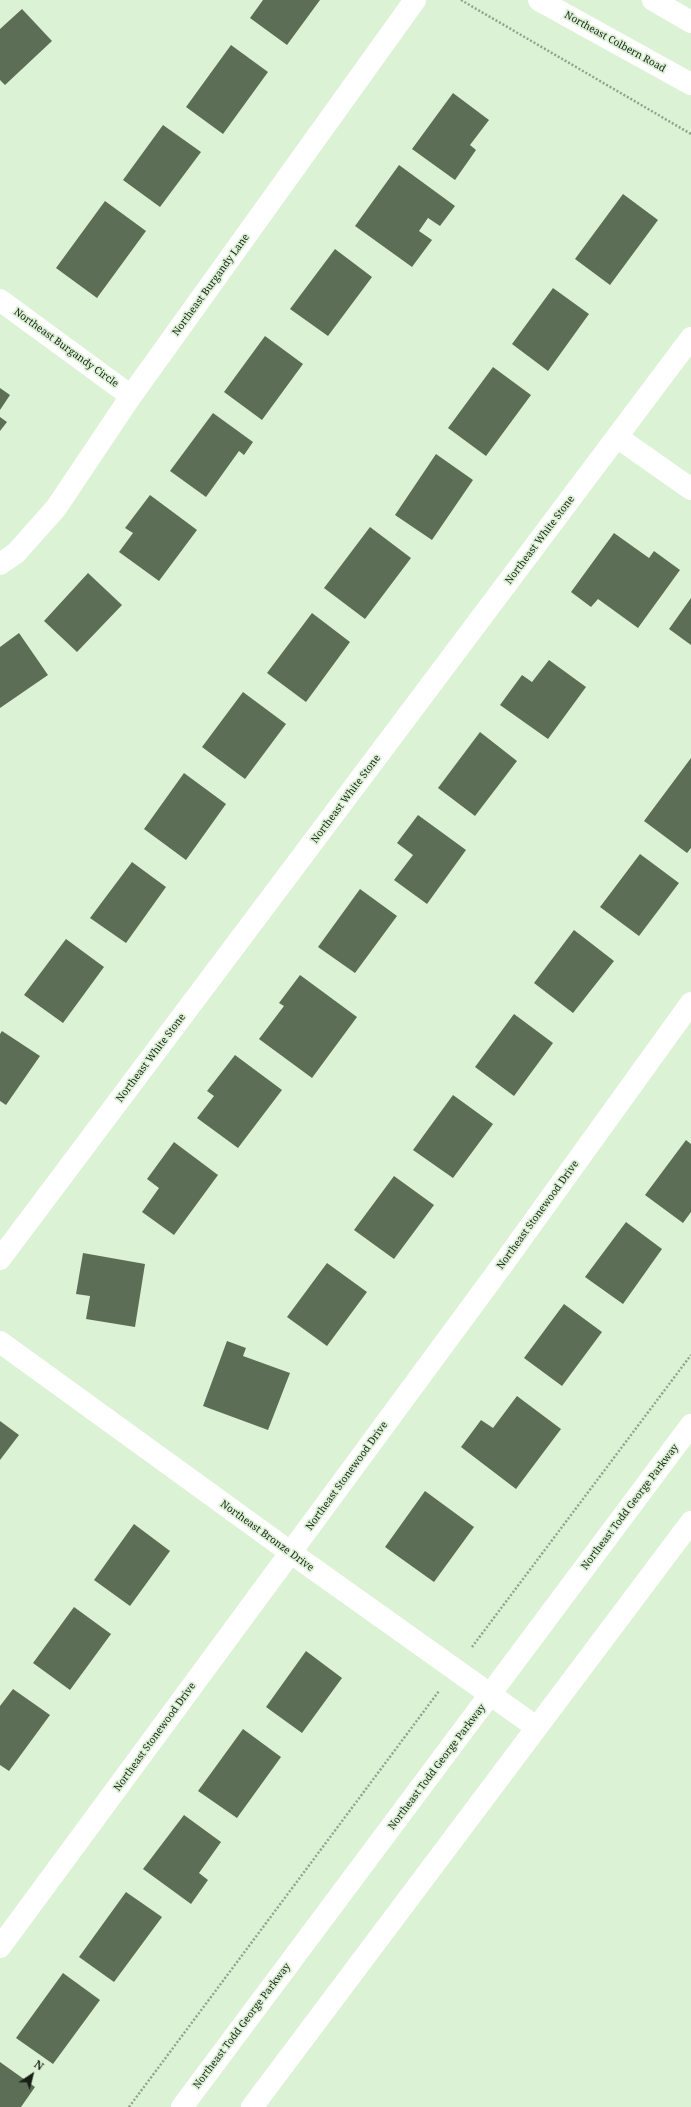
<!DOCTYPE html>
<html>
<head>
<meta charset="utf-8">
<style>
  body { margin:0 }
  #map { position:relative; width:691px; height:2107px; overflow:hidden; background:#dcf2d5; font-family:"Noto Serif",serif }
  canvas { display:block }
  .north { position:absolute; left:12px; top:2055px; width:40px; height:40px; -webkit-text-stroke:3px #dcf2d5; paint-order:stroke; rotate:35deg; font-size:11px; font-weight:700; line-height:16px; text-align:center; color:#182016 }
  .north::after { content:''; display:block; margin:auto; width:14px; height:18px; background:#182016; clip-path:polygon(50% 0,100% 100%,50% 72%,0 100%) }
</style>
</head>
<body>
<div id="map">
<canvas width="691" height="2107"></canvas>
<div class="north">N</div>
</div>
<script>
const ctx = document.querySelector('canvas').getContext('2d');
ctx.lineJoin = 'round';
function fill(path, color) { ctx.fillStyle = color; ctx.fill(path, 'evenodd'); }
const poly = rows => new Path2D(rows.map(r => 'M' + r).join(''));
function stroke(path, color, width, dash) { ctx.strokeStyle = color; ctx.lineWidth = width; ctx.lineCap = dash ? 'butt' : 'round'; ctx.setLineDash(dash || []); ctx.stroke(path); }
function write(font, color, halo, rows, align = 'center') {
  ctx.font = font + ' "Noto Serif",serif'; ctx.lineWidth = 3.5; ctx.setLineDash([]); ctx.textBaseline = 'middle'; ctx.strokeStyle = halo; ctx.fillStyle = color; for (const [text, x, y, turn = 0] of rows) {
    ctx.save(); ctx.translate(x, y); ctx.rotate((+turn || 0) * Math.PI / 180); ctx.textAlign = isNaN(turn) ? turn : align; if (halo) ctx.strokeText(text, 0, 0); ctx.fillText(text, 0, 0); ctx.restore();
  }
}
fill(poly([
  [263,0,320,0,287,45,250,18],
  [22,9,52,41,5,85,0,80,0,29],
  [231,45,268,72,223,134,186,107],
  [453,93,489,120,470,145,476,150,455,180,412,149],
  [163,125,201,152,160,207,123,180],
  [399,165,455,206,440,226,428,218,419,231,432,240,412,267,355,226],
  [623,194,658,220,610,285,575,259],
  [105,201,146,231,97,298,56,268],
  [335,249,372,277,328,336,290,309],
  [553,288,589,314,548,371,512,344],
  [265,336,303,364,262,420,224,392],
  [493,367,531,395,486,456,448,428],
  [0,388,10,395,0,410],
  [213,413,253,442,244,455,239,451,206,497,170,471],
  [0,417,7,422,0,431],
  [436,454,473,480,432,540,395,515],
  [150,495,197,530,159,581,119,552,133,533,125,528],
  [370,527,411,558,365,619,324,588],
  [614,533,649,558,654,551,680,570,638,628,598,599,591,607,571,592],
  [88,573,122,605,77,652,44,621],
  [691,598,691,645,669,629],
  [312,613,350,642,306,702,267,673],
  [19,633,48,675,0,708,0,647],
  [549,660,586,687,548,739,500,705,522,675,532,682],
  [243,692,286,724,245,779,202,747],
  [480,732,517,761,475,816,438,788],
  [691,758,691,848,687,853,644,821],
  [184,773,226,804,186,860,144,829],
  [418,815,466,850,427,904,394,880,413,855,397,843],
  [640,854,679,883,639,936,600,907],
  [132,862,166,887,126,943,90,918],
  [360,889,397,916,355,973,318,947],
  [574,930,614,961,573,1013,534,983],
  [66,939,104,967,63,1023,24,995],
  [300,975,357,1017,312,1078,259,1039,284,1006,279,1003],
  [514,1014,553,1043,514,1096,475,1067],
  [2,1031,40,1056,6,1105,0,1101,0,1034],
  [235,1055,282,1090,238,1148,197,1118,214,1096,207,1091],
  [453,1095,493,1124,453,1178,413,1150],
  [686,1140,691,1144,691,1212,683,1223,645,1195],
  [174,1142,218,1175,174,1235,142,1212,159,1188,147,1179],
  [394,1176,434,1205,394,1259,354,1230],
  [626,1222,662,1249,623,1304,585,1277],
  [83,1253,145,1264,135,1327,86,1319,90,1296,76,1294],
  [327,1263,367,1292,327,1346,287,1317],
  [564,1304,602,1332,562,1386,524,1358],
  [227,1341,246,1348,243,1356,290,1373,268,1430,203,1406],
  [517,1396,561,1429,516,1489,461,1447,481,1420,493,1428],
  [0,1421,19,1435,0,1460],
  [425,1491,474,1527,434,1582,385,1547],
  [134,1524,170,1551,130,1606,94,1580],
  [74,1607,111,1634,70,1690,33,1663],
  [306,1651,342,1678,302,1733,266,1707],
  [13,1689,50,1715,9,1771,0,1765,0,1706],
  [243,1729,281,1757,237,1818,198,1791],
  [184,1815,221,1842,199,1873,208,1880,191,1904,143,1869],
  [126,1892,162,1917,114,1982,79,1957],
  [63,1973,100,2000,53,2064,16,2038],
  [0,2062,35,2087,21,2107,0,2107]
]), '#5c6f56');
stroke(poly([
  [461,0,691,134],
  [472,1647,691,1355],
  [129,2107,439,1691]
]), '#92a38d', 2.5, [2, 2]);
stroke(poly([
  [0,300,131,396],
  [617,437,691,489],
  [0,564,16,553,56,508,131,396,415,0],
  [0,1259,691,338],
  [0,1342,290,1552,536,1727],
  [0,1947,503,1264,691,1003]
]), '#fff', 22);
stroke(poly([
  [539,0,691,84],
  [653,0,691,22],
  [182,2107,691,1425],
  [252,2107,691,1522]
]), '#fff', 22);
write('10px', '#182016', '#dcf2d5', [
  ["Northeast Colbern Road",615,42,29],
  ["Northeast Burgandy Lane",211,285,-54],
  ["Northeast Burgandy Circle",66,348,36],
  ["Northeast White Stone",540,540,-53],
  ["Northeast White Stone",346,799,-53],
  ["Northeast White Stone",151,1058,-53],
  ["Northeast Stonewood Drive",538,1215,-54],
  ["Northeast Stonewood Drive",347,1476,-54],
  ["Northeast Todd George Parkway",630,1507,-53],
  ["Northeast Bronze Drive",267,1536,36],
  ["Northeast Stonewood Drive",155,1737,-54],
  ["Northeast Todd George Parkway",437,1767,-53],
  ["Northeast Todd George Parkway",242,2026,-53]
]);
</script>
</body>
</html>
